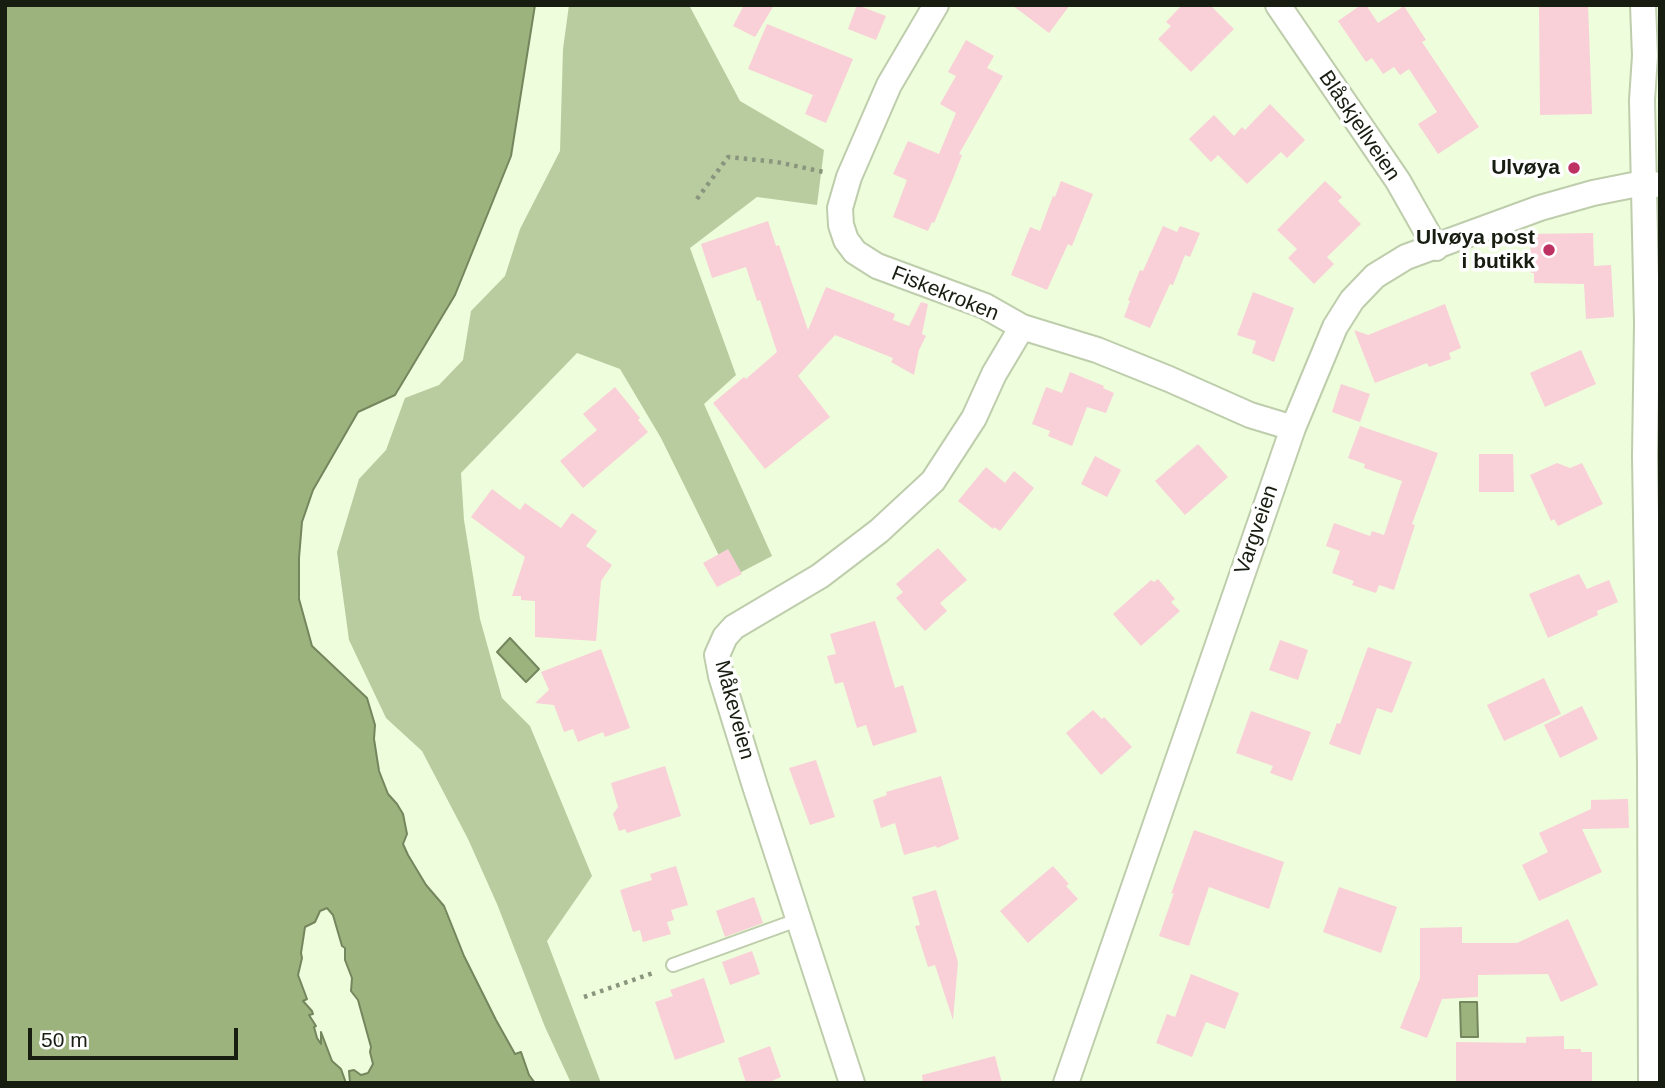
<!DOCTYPE html>
<html>
<head>
<meta charset="utf-8">
<style>
  body { margin:0 }
  #map { position:relative; width:1665px; height:1088px; overflow:hidden; background:#eefddb; font-family:Helvetica,sans-serif }
  canvas { display:block }
  .frame { position:absolute; inset:0; border:7px solid #181d11; pointer-events:none }
  .scale { position:absolute; left:28px; top:1028px; width:210px; height:32px; box-sizing:border-box; border:4px solid #181d11; border-top:0; padding-left:9px; font-size:21px; line-height:24px; white-space:nowrap; color:#181d11; -webkit-text-stroke:5px #fff; paint-order:stroke }
</style>
</head>
<body>
<div id="map">
<canvas width="1665" height="1088"></canvas>
<div class="frame"></div>
<div class="scale">50 m</div>
</div>
<script>
const ctx = document.querySelector('canvas').getContext('2d');
ctx.lineJoin = 'round';
function fill(path, color) { ctx.fillStyle = color; ctx.fill(path, 'evenodd'); }
const poly = rows => new Path2D(rows.map(r => 'M' + r).join(''));
function stroke(path, color, width, dash) { ctx.strokeStyle = color; ctx.lineWidth = width; ctx.lineCap = dash ? 'butt' : 'round'; ctx.setLineDash(dash || []); ctx.stroke(path); }
function write(font, color, halo, rows, align = 'center') {
  ctx.font = font + ' Helvetica,sans-serif'; ctx.lineWidth = 7; ctx.setLineDash([]); ctx.textBaseline = 'middle'; ctx.strokeStyle = halo; ctx.fillStyle = color; for (const [text, x, y, turn = 0] of rows) {
    ctx.save(); ctx.translate(x, y); ctx.rotate((+turn || 0) * Math.PI / 180); ctx.textAlign = isNaN(turn) ? turn : align; if (halo) ctx.strokeText(text, 0, 0); ctx.fillText(text, 0, 0); ctx.restore();
  }
}
fill(poly([
  [569,5,689,5,740,101,824,150,817,205,757,197,690,248,736,375,704,404,772,556,730,578,661,438,620,369,577,353,461,473,464,520,480,619,502,698,530,726,592,876,547,941,601,1083,571,1083,545,1027,497,904,468,839,422,751,386,718,349,640,337,552,359,479,386,450,405,398,439,385,463,360,471,311,505,276,520,229,560,151,563,49]
]), '#b9cca0');
const water = poly([
  [5,5,535,5,511,156,455,295,395,395,358,412,313,490,302,522,299,558,299,599,312,646,367,698,375,725,374,739,379,771,388,794,397,804,403,814,407,834,403,844,408,855,426,885,444,906,464,956,496,1020,515,1054,521,1052,529,1075,535,1083,350,1083,349,1071,354,1070,361,1075,368,1073,373,1064,370,1052,371,1047,358,1000,351,991,352,978,345,960,345,948,342,946,333,915,327,908,320,911,315,922,305,927,301,953,302,958,298,975,307,999,303,1001,312,1011,313,1014,309,1015,316,1026,314,1027,317,1038,321,1044,321,1032,332,1061,341,1069,346,1083,5,1083,5,5],
  [510,638,539,669,526,682,497,652,510,638],
  [1460,1002,1477,1002,1478,1037,1461,1037,1460,1002]
]);
fill(water, '#9cb37e');
stroke(water, '#74865d', 2);
fill(poly([
  [744,5,774,5,755,37,733,26],
  [857,5,886,16,876,40,848,29],
  [1012,5,1070,5,1049,33],
  [1182,5,1210,5,1234,29,1191,72,1158,39,1171,26,1166,22],
  [1361,5,1366,5,1378,23,1404,6,1426,40,1422,42,1479,127,1438,154,1418,124,1437,112,1409,69,1400,75,1394,67,1383,74,1372,58,1366,62,1338,21],
  [1539,5,1588,5,1592,114,1540,115],
  [767,24,853,59,826,123,805,114,813,95,748,69],
  [966,40,994,56,987,68,1003,76,959,154,962,155,954,176,934,223,932,222,928,231,893,217,907,180,893,174,908,141,939,154,956,113,940,104,956,76,948,72],
  [1270,104,1305,140,1287,158,1281,152,1247,184,1218,155,1211,162,1189,139,1214,115,1234,136,1242,127,1245,130],
  [1061,181,1093,194,1072,246,1068,244,1047,290,1011,275,1030,227,1040,231,1053,196,1055,197],
  [1325,181,1342,197,1338,201,1361,224,1327,257,1334,264,1314,284,1288,258,1297,249,1277,230],
  [768,221,776,246,779,245,808,330,826,287,895,314,893,320,909,326,921,302,928,304,922,334,926,336,919,350,914,375,891,362,893,358,835,335,798,376,830,417,765,469,713,403,744,377,746,379,777,352,760,300,757,301,746,267,712,278,701,244],
  [1163,226,1177,232,1180,226,1200,233,1190,257,1185,255,1173,285,1170,284,1150,328,1124,317,1130,301,1128,300,1140,270,1143,271],
  [1593,233,1594,266,1611,265,1614,317,1586,319,1584,284,1534,283,1534,273,1531,273,1530,234],
  [1253,292,1294,308,1274,362,1252,353,1256,341,1237,335],
  [1445,304,1461,348,1449,353,1451,359,1429,367,1427,363,1375,383,1354,330,1368,335],
  [1581,350,1596,384,1545,407,1530,373],
  [1070,372,1104,386,1103,388,1114,393,1106,413,1087,407,1072,446,1048,436,1050,431,1032,424,1046,387,1062,393],
  [1341,384,1370,394,1360,422,1332,412],
  [615,387,640,418,638,420,648,432,583,488,560,461,597,430,583,414],
  [1360,426,1438,453,1412,524,1415,525,1394,590,1379,585,1376,593,1352,585,1354,581,1332,573,1340,551,1326,546,1334,523,1370,536,1372,531,1384,535,1402,481,1364,468,1365,464,1348,458],
  [1198,444,1228,477,1185,515,1155,481],
  [1479,454,1513,454,1514,492,1479,492],
  [1095,456,1121,470,1107,497,1081,484],
  [1557,463,1570,468,1582,463,1603,504,1558,526,1554,519,1551,521,1530,475],
  [986,467,1005,483,1014,471,1034,488,1000,531,994,527,993,529,958,501],
  [492,489,520,510,525,503,561,528,572,513,597,531,586,546,612,565,601,581,596,641,535,637,535,601,521,600,521,596,512,596,525,557,471,517],
  [938,548,967,580,940,603,947,611,925,631,896,598,903,592,896,584],
  [728,549,742,574,717,587,703,563],
  [1579,574,1587,589,1609,580,1618,602,1597,611,1598,615,1548,638,1529,594],
  [1158,579,1175,599,1171,602,1180,611,1141,646,1113,614,1151,580,1154,582],
  [875,621,895,688,903,685,917,732,873,746,866,725,857,728,843,682,835,684,827,656,836,654,830,634],
  [1280,640,1308,650,1298,680,1269,670],
  [1368,647,1412,662,1392,713,1377,708,1360,755,1329,744,1337,723,1340,724],
  [601,649,630,728,605,737,603,732,578,742,573,729,564,732,554,705,535,703,549,690,541,672],
  [1544,678,1561,714,1504,741,1487,705],
  [1582,706,1598,739,1560,758,1544,725],
  [1093,710,1102,719,1104,717,1132,747,1101,775,1066,733],
  [1251,711,1311,732,1292,781,1270,773,1273,766,1236,753],
  [816,760,835,817,810,825,789,768],
  [665,766,681,816,627,833,625,829,619,831,613,814,618,807,611,783],
  [941,776,959,839,937,848,936,846,904,855,895,823,881,828,873,800,887,795,886,792],
  [1628,799,1629,828,1582,829,1602,872,1539,901,1522,865,1548,852,1539,833,1591,809,1591,800],
  [1194,830,1284,862,1269,909,1209,887,1189,946,1159,936,1174,893,1171,894],
  [676,866,688,905,671,910,674,920,667,922,671,934,643,942,640,930,633,932,620,890,652,880,650,874],
  [1053,866,1069,884,1066,886,1078,899,1028,943,1000,911],
  [1339,887,1397,907,1381,953,1323,932],
  [936,890,958,962,953,1020,935,965,928,967,915,926,920,925,912,897],
  [754,897,763,923,725,937,716,911],
  [1568,919,1598,985,1561,1002,1548,974,1478,975,1478,997,1442,999,1427,1038,1400,1028,1420,978,1420,928,1462,927,1462,943,1517,943],
  [752,951,760,974,730,985,722,962],
  [1191,974,1239,993,1225,1029,1206,1022,1192,1057,1156,1043,1167,1014,1175,1017],
  [704,978,725,1042,675,1060,655,1002,673,996,670,990],
  [1564,1036,1564,1049,1581,1049,1581,1052,1592,1052,1592,1083,1456,1083,1456,1042,1526,1043,1526,1037],
  [770,1046,781,1077,767,1083,746,1083,738,1058],
  [995,1056,1002,1083,923,1083,922,1075]
]), '#f9cfd8');
const service = poly([
  [673,965,800,919]
]);
const minor = poly([
  [936,5,889,85,849,177,840,208,841,225,846,240,855,252,877,266,985,306,1022,327,1097,350,1169,379,1250,415,1293,428],
  [1278,5,1398,181,1436,248],
  [1643,5,1645,56,1642,100,1647,323,1645,456,1650,763,1651,1083],
  [852,1083,755,786,721,676,717,655,725,637,734,627,820,576,879,531,933,481,974,418,994,374,1022,327],
  [1066,1083,1293,428,1335,327,1352,300,1375,276,1406,257,1540,208,1593,193,1643,183,1660,185]
]);
stroke(service, '#becdac', 16);
stroke(minor, '#becdac', 28);
stroke(poly([
  [697,199,728,157,777,162,824,172],
  [584,997,656,972]
]), '#8a957d', 4.5, [3.5, 5]);
stroke(service, '#fff', 12);
stroke(minor, '#fff', 24);
for (const [x, y, r, color] of [
  [1574,168,7,"#be3163"],
  [1549,250,7,"#be3163"]
]) { const dot = new Path2D(); dot.arc(x, y, r, 0, 2 * Math.PI); ctx.fillStyle = color; ctx.fill(dot); stroke(dot, '#fff', 2.5); }
write('21px', '#181d11', '#fff', [
  ["Blåskjellveien",1359,126,56],
  ["Fiskekroken",945,294,22],
  ["Vargveien",1257,530,-71],
  ["Måkeveien",734,710,75]
]);
write('bold 21px', '#181d11', '#fff', [
  ["Ulvøya",1560,168],
  ["Ulvøya post",1535,238],
  ["i butikk",1535,262]
], 'right');
</script>
</body>
</html>
